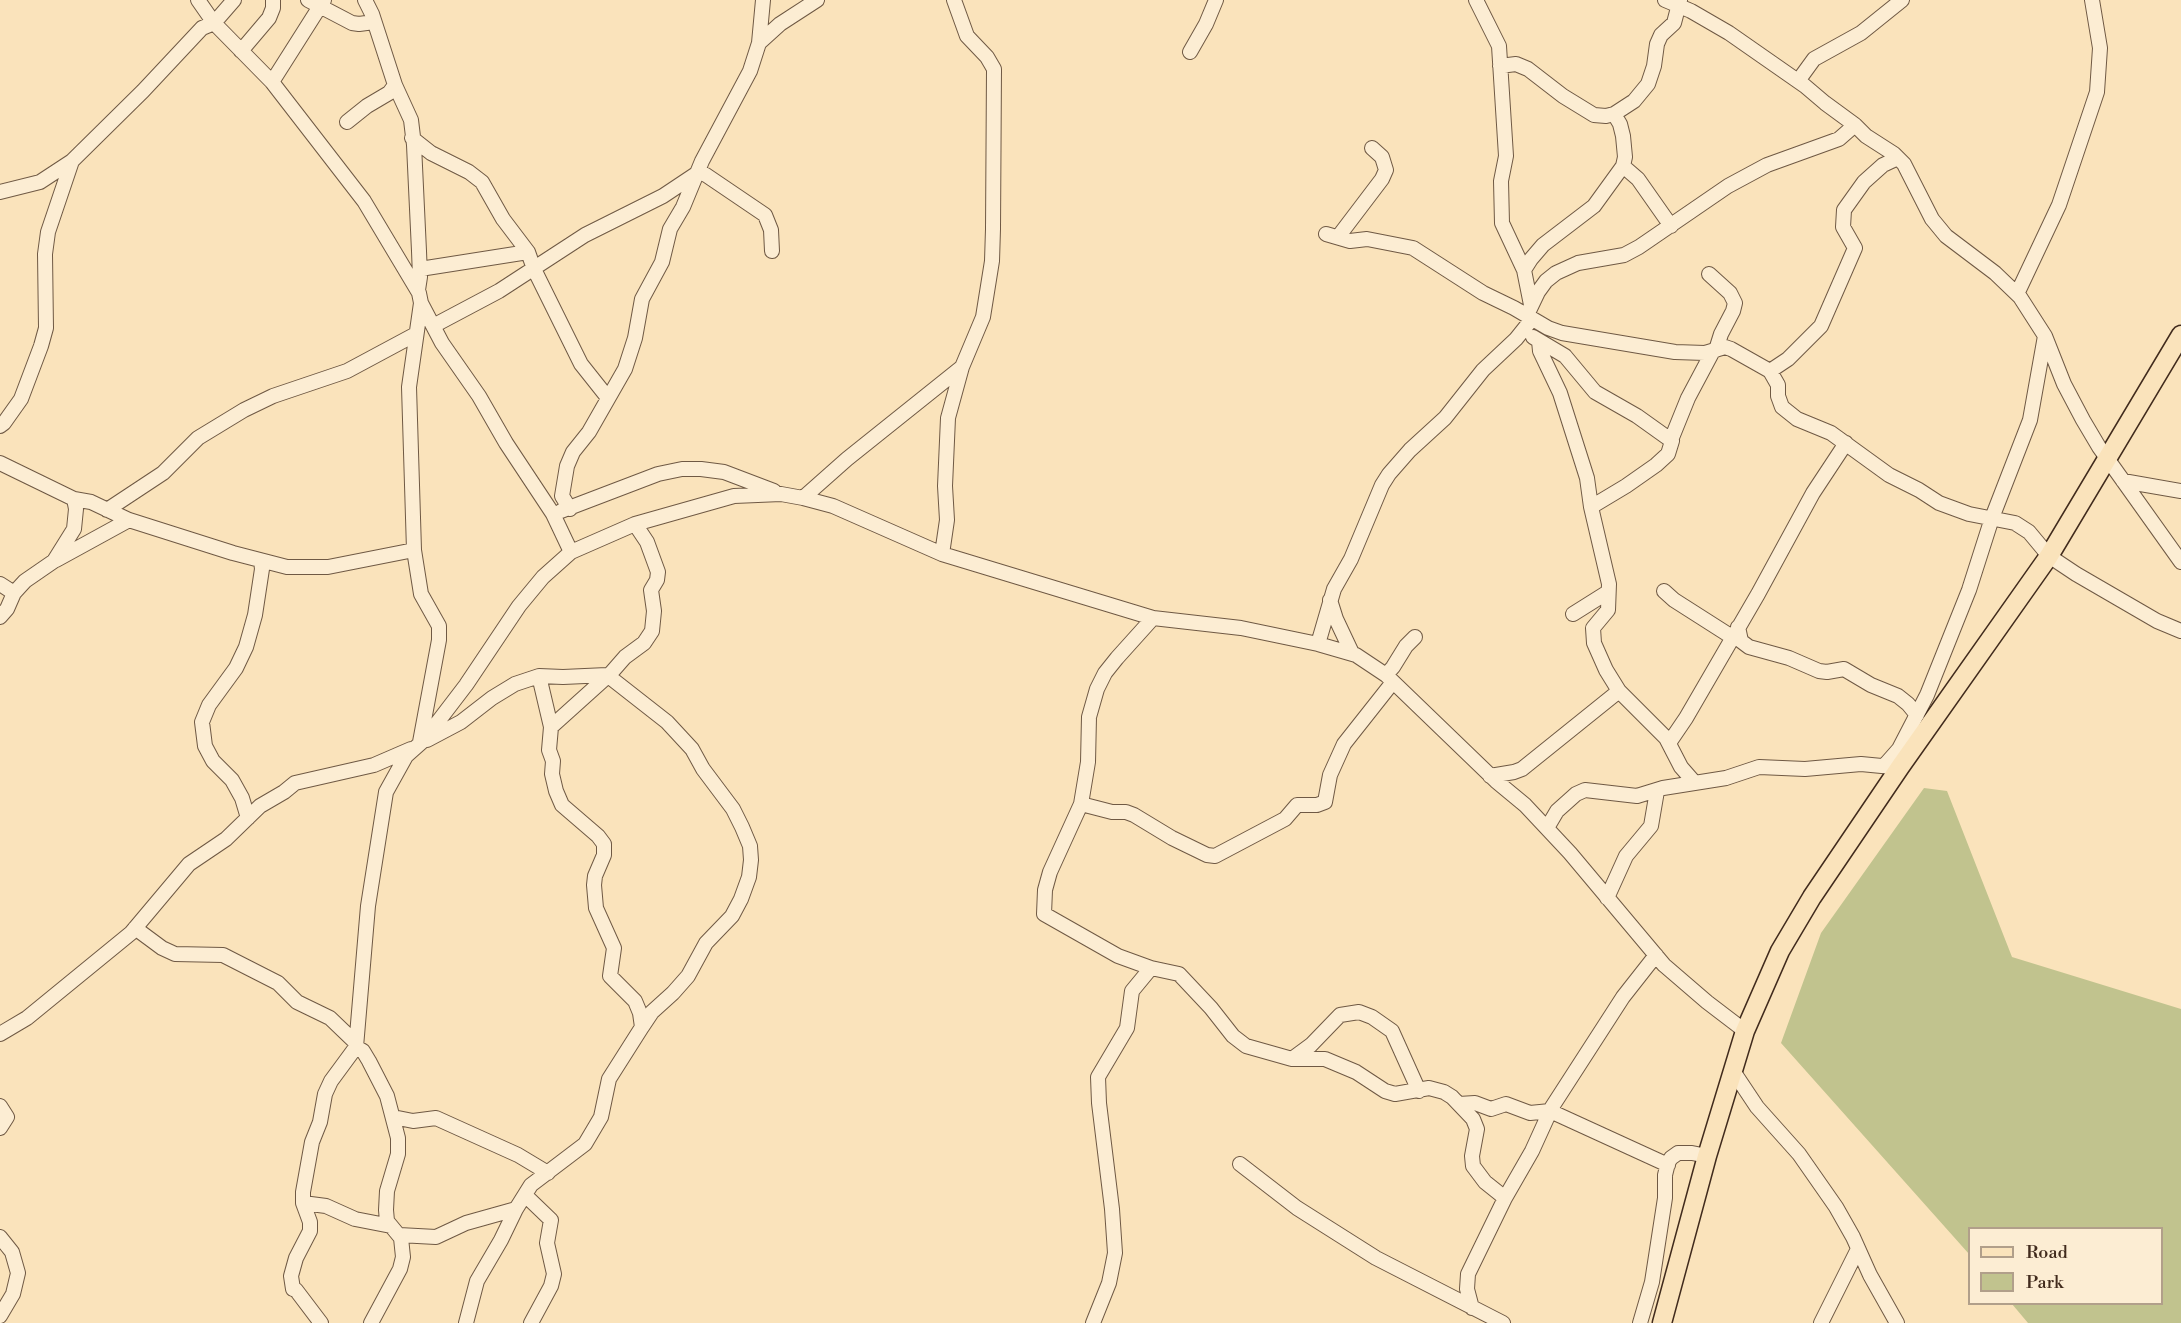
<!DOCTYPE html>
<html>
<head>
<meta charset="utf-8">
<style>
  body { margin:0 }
  #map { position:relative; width:2181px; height:1323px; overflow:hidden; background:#fae3bb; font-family:"Libre Bodoni",serif }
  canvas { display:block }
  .legend { position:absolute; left:1968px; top:1227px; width:195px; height:78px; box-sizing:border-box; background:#fcedd3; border:2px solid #b19f8a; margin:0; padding:8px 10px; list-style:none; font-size:18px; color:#412b1d }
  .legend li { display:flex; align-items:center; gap:12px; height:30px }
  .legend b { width:30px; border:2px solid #b19f8a }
</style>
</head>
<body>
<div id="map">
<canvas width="2181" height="1323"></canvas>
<ul class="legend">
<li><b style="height:8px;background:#fae3bb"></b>Road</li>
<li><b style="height:16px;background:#c1c38e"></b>Park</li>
</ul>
</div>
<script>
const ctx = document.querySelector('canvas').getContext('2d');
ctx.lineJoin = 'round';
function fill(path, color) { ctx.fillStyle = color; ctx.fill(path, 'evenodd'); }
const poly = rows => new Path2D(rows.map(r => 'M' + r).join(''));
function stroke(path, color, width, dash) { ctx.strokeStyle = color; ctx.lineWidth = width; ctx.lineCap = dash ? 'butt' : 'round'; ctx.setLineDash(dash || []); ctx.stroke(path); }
fill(poly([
  [1924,788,1947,791,2012,957,2181,1009,2181,1323,2028,1323,2012,1304,2162,1304,2162,1228,1970,1228,1969,1254,1781,1043,1821,933]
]), '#c1c38e');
const minor = poly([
  [198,0,214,23,272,82,364,201,419,293,421,303,442,343,479,396,506,443,553,514,571,552],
  [308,0,352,23,359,24,374,22],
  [365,0,372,14,395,85,411,120,414,145,419,251,420,277,418,290],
  [1476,0,1499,46,1506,156,1501,181,1502,223,1524,270,1531,305],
  [1665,0,1691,11,1729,33,1805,86,1825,103,1855,125,1866,136,1894,154,1904,164,1932,219,1946,236,1995,273,2020,297,2045,336,2064,384,2083,420,2099,447,2181,562],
  [759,43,780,24,817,0],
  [241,51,269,18,273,8,273,0],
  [1190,52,1206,24,1216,0],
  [1500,66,1516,64,1528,69,1563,96,1594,115,1606,116,1614,114,1634,101,1648,84,1654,66,1657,44,1661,35,1674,23,1680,0],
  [1798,81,1814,59,1861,33,1902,0],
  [272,82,324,0],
  [347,122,367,106,389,93,395,85],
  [412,138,431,153,469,172,482,182,503,219,528,252,534,269,581,364,608,398],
  [1623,166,1638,179,1671,226],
  [0,192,40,182,72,161],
  [1326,234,1350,241,1367,239,1413,248,1483,293,1514,308,1548,328,1562,333,1675,352,1705,353,1725,347,1731,349,1770,371,1778,385,1778,396,1782,407,1797,419,1831,433,1889,475,1919,490,1939,503,1969,514,2015,523,2029,532,2049,556,2076,574,2157,621,2181,631],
  [1338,237,1382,179,1386,170,1382,157,1372,148],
  [420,269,528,252],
  [1524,270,1531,259,1543,245,1594,206,1623,166,1625,157,1623,136,1620,124,1614,114],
  [1709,274,1730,293,1735,303,1733,311,1721,334,1716,350],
  [2017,294,2059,205,2097,92,2100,48,2092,0],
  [1527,315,1538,292,1546,281,1556,273,1578,263,1624,255,1639,247,1728,186,1767,165,1839,139,1855,125],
  [433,326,499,291,585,235,663,196,699,172,706,175,765,215,771,230,772,251],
  [1533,337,1565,356,1595,392,1637,416,1672,441,1668,454,1656,465,1626,486,1591,507],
  [1539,341,1540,351,1560,393,1587,478,1591,507,1609,584,1608,610,1593,628,1594,643,1606,670,1619,691,1666,738,1681,767,1695,783],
  [1770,371,1788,359,1821,326,1855,248,1843,227,1844,210,1864,182,1883,165,1898,158],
  [0,426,4,423,21,399,41,346,46,328,45,254,48,232,72,161,143,91,202,28,214,23,234,0],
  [1671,440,1688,398,1713,351],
  [0,463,74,499,91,502,129,520,233,553,287,567,328,567,414,550],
  [2123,481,2181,491],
  [803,498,847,459,962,367],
  [570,509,562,496,567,466,573,452,589,432,625,369,635,338,642,299,662,262,670,229,683,207,702,161,750,71,759,43,763,0],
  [107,510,163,473,198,438,244,410,273,396,347,371,416,334],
  [561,511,658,474,682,469,701,469,724,472,774,491],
  [942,554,947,520,945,486,948,418,962,367,983,317,992,261,993,229,994,69,987,57,967,36,954,0],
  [56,560,129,520],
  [0,584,14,593],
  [1664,591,1674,600,1732,637],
  [1330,600,1336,619,1352,653],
  [1573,614,1608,592],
  [0,617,7,609,14,593,25,581,54,561,74,529,76,509,74,499],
  [1153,618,1117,658,1105,673,1097,689,1089,717,1088,762,1081,804,1050,872,1045,890,1044,914,1118,956,1151,968,1179,974,1211,1008,1233,1036,1246,1046,1292,1059,1311,1045,1340,1015,1359,1012,1372,1017,1392,1031,1419,1091],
  [1738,627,1741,641,1749,647,1789,658,1819,671,1827,672,1844,669,1871,685,1898,696,1908,704,1917,715],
  [1318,644,1334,589,1351,559,1382,485,1389,474,1410,450,1445,418,1483,370,1516,339,1532,319],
  [1386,675,1393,667,1406,646,1415,637],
  [551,727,611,673,625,657,644,643,652,631,654,611,651,590,657,580,658,572,647,542,635,524],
  [427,740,461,722,492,698,515,684,539,676,563,677,607,675,667,722,692,749,703,769,733,809,742,827,750,846,751,860,749,877,741,899,732,916,706,943,688,976,673,993,652,1012,642,1027],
  [420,742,439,640,439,626,421,594,414,550,409,387,421,303],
  [1669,743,1686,718,1758,594,1813,493,1846,443],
  [1884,766,1899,749,1927,695,1969,590,1992,518,2030,420,2045,336],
  [1490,776,1514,772,1522,769,1619,691],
  [1081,804,1112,812,1126,812,1134,815,1172,838,1207,855,1215,856,1285,819,1297,805,1317,805,1325,802,1330,775,1344,744,1393,682],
  [248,818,242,798,232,780,213,761,205,746,202,722,209,705,236,668,246,647,255,615,262,569,261,561],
  [1547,828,1557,811,1576,794,1585,790,1637,796,1663,788,1726,778,1759,767,1805,769,1861,764,1892,767],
  [1607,898,1626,856,1651,826,1657,791],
  [135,928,162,948,175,954,223,955,278,983,297,1002,330,1018,355,1042,356,1047,363,1051,369,1061,387,1096,398,1138,398,1154,387,1191,386,1210,387,1221,401,1238,403,1257,400,1269,371,1323],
  [0,1034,27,1018,131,933,189,864,226,839,260,806,284,792,295,783,374,765,411,749],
  [1292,1059,1325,1059,1356,1072,1385,1091,1395,1094,1429,1088,1444,1092,1452,1097,1473,1119,1477,1129,1472,1156,1473,1166,1485,1182,1505,1198],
  [1733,1071,1757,1107,1799,1154,1836,1207,1853,1237,1870,1275,1897,1323],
  [1459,1104,1475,1103,1491,1109,1506,1104,1530,1113,1550,1111,1668,1165],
  [0,1106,7,1117,0,1128],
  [393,1117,413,1121,436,1118,518,1155,548,1173],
  [1240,1164,1297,1208,1376,1258,1503,1323],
  [525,1195,551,1220,547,1243,554,1274,551,1286,531,1323],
  [303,1203,326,1206,355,1219,391,1226],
  [399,1235,436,1237,466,1223,516,1209],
  [0,1237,12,1252,18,1273,13,1294,0,1316],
  [1472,1308,1467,1289,1468,1274,1505,1198,1532,1151,1552,1107,1623,997,1656,955],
  [321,1323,296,1290,293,1289,291,1276,296,1258,310,1231,310,1222,303,1203,303,1192,312,1142,320,1122,325,1094,331,1081,356,1047,368,906,386,792,406,756,424,740,466,685,519,606,543,577,571,552,635,524,734,496,781,494,803,498,833,506,942,554,1153,618,1241,628,1318,644,1356,655,1386,675,1496,781,1525,805,1570,853,1664,965,1707,1002,1745,1031],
  [466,1323,477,1281,501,1240,516,1209,531,1185,585,1144,601,1117,609,1079,642,1027,640,1013,635,1001,610,976,614,948,596,908,594,885,595,876,604,855,604,844,598,836,562,805,556,791,552,774,553,761,549,750,551,727,539,676],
  [1093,1323,1109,1283,1115,1253,1112,1209,1099,1103,1098,1077,1127,1028,1132,991,1151,968],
  [1640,1323,1652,1282,1665,1198,1665,1175,1668,1163,1671,1158,1678,1153,1692,1153,1707,1156],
  [1821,1323,1858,1249]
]);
const major = poly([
  [1662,1323,1707,1156,1745,1031,1780,951,1812,897,1900,767,2049,556,2181,335]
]);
stroke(minor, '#6f5944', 16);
stroke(major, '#412b1d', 21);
stroke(minor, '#fcedd3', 14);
stroke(major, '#fae3bb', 18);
</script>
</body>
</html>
